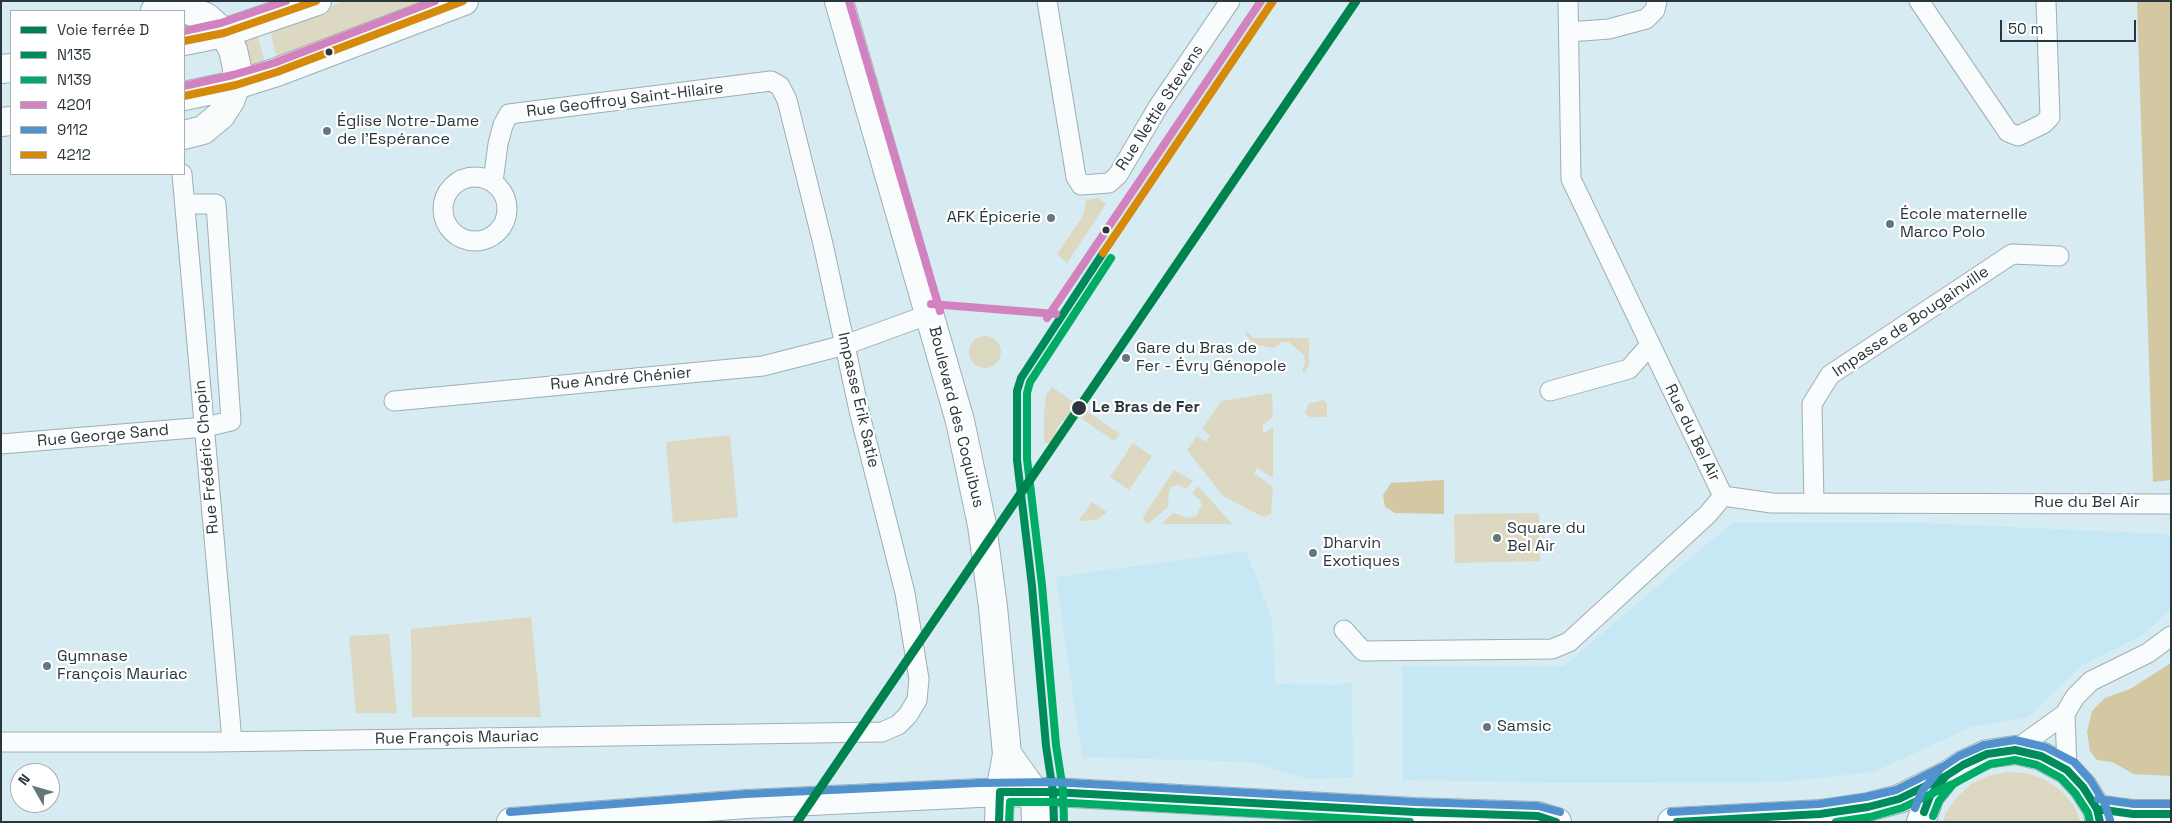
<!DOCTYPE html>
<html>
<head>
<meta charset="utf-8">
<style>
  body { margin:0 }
  #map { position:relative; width:2172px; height:823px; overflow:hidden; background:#d7ebf2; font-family:"Space Grotesk",sans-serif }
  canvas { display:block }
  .frame { position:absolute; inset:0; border:2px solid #29373c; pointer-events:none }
  .legend { position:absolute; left:10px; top:10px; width:175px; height:165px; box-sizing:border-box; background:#fff; border:1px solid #a9afb1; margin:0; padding:6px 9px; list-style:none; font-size:15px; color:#29373c }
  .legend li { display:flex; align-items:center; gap:10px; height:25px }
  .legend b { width:25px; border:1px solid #a9afb1 }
  .north { position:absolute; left:10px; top:763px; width:50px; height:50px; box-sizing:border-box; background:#fff; border:1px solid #a9afb1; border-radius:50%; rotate:308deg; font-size:14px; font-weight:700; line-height:20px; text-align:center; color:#29373c }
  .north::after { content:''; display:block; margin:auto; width:18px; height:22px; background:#66767c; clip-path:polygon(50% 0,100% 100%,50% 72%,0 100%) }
  .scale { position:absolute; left:2000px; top:20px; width:136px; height:22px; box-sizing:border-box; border:2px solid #29373c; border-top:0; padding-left:6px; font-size:15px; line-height:18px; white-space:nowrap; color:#29373c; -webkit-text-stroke:4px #fff; paint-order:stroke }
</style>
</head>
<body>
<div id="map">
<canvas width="2172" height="823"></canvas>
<div class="frame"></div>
<ul class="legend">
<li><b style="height:6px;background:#00824e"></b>Voie ferrée D</li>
<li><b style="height:6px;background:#008b5a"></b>N135</li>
<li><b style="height:6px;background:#00ab66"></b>N139</li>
<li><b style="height:6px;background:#d282be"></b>4201</li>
<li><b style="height:6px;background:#5191cd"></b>9112</li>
<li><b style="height:6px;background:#d58a09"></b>4212</li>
</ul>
<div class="north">N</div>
<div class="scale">50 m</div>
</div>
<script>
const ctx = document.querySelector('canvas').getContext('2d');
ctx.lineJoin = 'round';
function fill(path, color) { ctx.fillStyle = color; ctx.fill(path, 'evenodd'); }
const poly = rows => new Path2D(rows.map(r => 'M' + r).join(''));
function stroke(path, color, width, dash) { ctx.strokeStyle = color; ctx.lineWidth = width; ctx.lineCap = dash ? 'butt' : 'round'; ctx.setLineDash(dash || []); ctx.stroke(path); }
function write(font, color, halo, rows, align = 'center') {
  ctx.font = font + ' "Space Grotesk",sans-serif'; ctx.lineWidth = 4.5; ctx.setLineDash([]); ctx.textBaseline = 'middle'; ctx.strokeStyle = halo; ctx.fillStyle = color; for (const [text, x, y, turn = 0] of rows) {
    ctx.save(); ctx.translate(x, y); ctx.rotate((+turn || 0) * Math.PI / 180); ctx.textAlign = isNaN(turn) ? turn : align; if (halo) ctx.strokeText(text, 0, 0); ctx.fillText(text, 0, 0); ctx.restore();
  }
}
fill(poly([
  [1732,523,1921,523,2166,534,2171,538,2171,609,2143,635,2081,666,2028,717,1971,727,1874,772,1782,782,1573,783,1402,780,1402,666,1564,666],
  [1246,551,1272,618,1275,684,1337,685,1352,682,1353,777,1308,779,1250,762,1082,757,1056,577]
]), '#c6e8f4');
fill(poly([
  [344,1,433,1,277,59,270,29],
  [257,33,265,63,254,66,248,64,241,42],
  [1098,198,1106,204,1067,263,1057,254,1083,216,1086,200],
  [1247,332,1254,338,1309,338,1309,365,1304,373,1302,372,1305,363,1304,355,1289,342,1282,342,1274,348,1258,345,1245,335],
  '969 352a16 16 0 1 1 32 0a16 16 0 1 1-32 0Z',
  [1052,387,1120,434,1114,441,1072,412,1065,422,1063,420,1056,430,1058,432,1050,444,1044,442,1044,414,1046,395],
  [1272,393,1273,417,1263,425,1263,434,1273,427,1273,478,1257,468,1254,473,1273,487,1271,514,1263,517,1223,496,1187,450,1197,436,1206,442,1210,435,1202,429,1221,401],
  [1323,400,1327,403,1327,417,1310,417,1308,416,1305,413,1308,404],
  [730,435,738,517,673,523,666,442],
  [1133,443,1152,456,1129,490,1110,477],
  [1174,470,1193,481,1186,489,1178,485,1171,487,1169,491,1168,507,1148,524,1145,523,1143,517],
  [1198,486,1232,524,1161,524,1173,513,1189,518,1196,516,1202,505,1200,500,1192,493],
  [1092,502,1107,512,1097,520,1078,521],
  [1539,513,1540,561,1455,563,1454,514],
  [531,617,541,717,412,717,411,629],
  [389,634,397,713,356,713,349,636],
  [2007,772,2026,773,2044,779,2060,790,2073,804,2081,822,1943,822,1946,813,1957,797,1971,784,1988,776]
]), '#dcd8c2');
fill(poly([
  [2137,1,2171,1,2171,480,2153,482],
  [1444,480,1444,514,1395,513,1385,507,1383,495,1391,483],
  [2171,663,2171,776,2134,774,2112,762,2097,760,2090,751,2087,732,2092,711,2105,698,2130,689]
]), '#d3c8a2');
const minor = poly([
  [1047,1,1076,177,1081,185,1109,183,1118,175,1158,107,1230,1],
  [1568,1,1571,179,1723,496,1772,503,2171,504],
  [1919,1,2008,132,2018,136,2043,124,2050,117,2046,1],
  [1569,32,1609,29,1646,19,1655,10,1657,1],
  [182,174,232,741],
  '443 209a32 32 0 1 1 64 0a32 32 0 1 1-64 0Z',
  [1550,391,1629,369,1650,345],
  [394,401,763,366,845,345,930,314],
  [1,444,205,427,231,421,216,204,185,204],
  [1814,503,1812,404,1830,375,2012,254,2059,256],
  [1344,630,1363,651,1552,649,1569,642,1708,514,1723,496],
  [2065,714,2067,770],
  [1,742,212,742,882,732,898,725,908,715,917,700,919,679,905,593,860,415,823,244,787,100,780,86,771,81,509,114,503,125,498,144,493,182],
  [2015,750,2065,714,2075,697,2091,681,2148,653,2171,636]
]);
const secondary = poly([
  [839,1,960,421,982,525,993,607,1007,754,1000,792,999,822],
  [155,11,162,9,185,9,206,17,224,33,233,50,237,68,236,85,230,101,221,115,203,130,184,135],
  [184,41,224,33,317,1],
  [1,69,11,68],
  [184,96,236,85,277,72,464,1],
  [1,122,11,121],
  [1007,754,1035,793,1036,822]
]);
const primary = poly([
  [2097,809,2133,814,2171,814],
  [511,822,746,804,979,793,1053,792,1415,812,1538,816,1557,822],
  [1672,822,1820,814,1868,807,1899,799,1946,776],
  [1921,822,1930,796,1946,776,1963,765,1987,754,2015,750,2041,756,2067,770,2083,787,2097,809,2100,822]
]);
stroke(minor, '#9faeb3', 21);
stroke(secondary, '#9faeb3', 30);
stroke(primary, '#9faeb3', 30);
stroke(minor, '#f9fcfd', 19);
stroke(secondary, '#f9fcfd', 28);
stroke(primary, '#f9fcfd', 28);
stroke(poly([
  [2097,809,2133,814,2171,814],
  [1924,812,1930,796,1946,776,1963,765,1987,754,2015,750,2041,756,2067,770,2083,787,2097,809,2100,822],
  [999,822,1000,792,1053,792,1415,812,1538,816,1556,822],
  [1054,822,1053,792,1046,746,1032,586,1017,460,1017,391,1021,378,1103,253],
  [1677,822,1820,814,1868,807,1899,799,1946,776]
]), '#008b5a', 8);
stroke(poly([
  [1933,816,1939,801,1953,784,1990,764,2015,760,2037,765,2061,778,2075,793,2088,813,2090,822],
  [1009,822,1010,802,1053,802,1410,822],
  [1064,822,1063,790,1056,745,1042,585,1027,459,1027,393,1030,382,1111,258],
  [1836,822,1870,817,1902,808,1950,785]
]), '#00ab66', 8);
stroke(poly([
  [849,1,940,311],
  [184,31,221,23,286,1],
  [184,86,233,75,274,63,435,1],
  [931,304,1056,314],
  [1047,318,1261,1]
]), '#d282be', 8);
stroke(poly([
  [2098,799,2134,804,2171,804],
  [1915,808,1922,791,1941,768,1959,756,1984,745,2015,740,2045,747,2074,762,2091,781,2105,804,2110,820],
  [510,812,746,794,979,783,1053,782,1415,802,1538,806,1560,812],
  [1671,812,1819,804,1866,797,1896,790,1942,767]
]), '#5191cd', 8);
stroke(poly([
  [184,41,224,33,316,1],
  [184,96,236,85,277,72,463,1],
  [1103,253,1273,1]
]), '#d58a09', 8);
stroke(poly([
  [797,822,1356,1]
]), '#00824e', 9);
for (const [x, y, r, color] of [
  [329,52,4.5,"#29373c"],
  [327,131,5,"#66767c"],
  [1051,218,5,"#66767c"],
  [1890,224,5,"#66767c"],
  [1106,230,4.5,"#29373c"],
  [1126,358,5,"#66767c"],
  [1079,408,8,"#29373c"],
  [1497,538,5,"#66767c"],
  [1313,553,5,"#66767c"],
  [47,666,5,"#66767c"],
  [1487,727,5,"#66767c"]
]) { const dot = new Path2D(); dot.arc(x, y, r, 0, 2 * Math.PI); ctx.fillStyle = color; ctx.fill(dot); stroke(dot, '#fff', 2); }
write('16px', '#29373c', '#fff', [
  ["Rue Geoffroy Saint-Hilaire",625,100,-7],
  ["Rue Nettie Stevens",1160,108,-57],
  ["Impasse de Bougainville",1911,322,-34],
  ["Rue André Chénier",621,379,-5],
  ["Impasse Erik Satie",858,400,77],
  ["Boulevard des Coquibus",956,417,76],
  ["Rue du Bel Air",1692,433,64],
  ["Rue George Sand",103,436,-5],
  ["Rue Frédéric Chopin",207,457,-95],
  ["Rue du Bel Air",2087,503],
  ["Rue François Mauriac",457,738,-1]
]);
write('16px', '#29373c', '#fff', [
  ["Église Notre-Dame",337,122],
  ["de l'Espérance",337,140],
  ["École maternelle",1900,215],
  ["Marco Polo",1900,233],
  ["AFK Épicerie",1041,218,"right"],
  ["Gare du Bras de",1136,349],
  ["Fer - Évry Génopole",1136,367],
  ["Square du",1507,529],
  ["Bel Air",1507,547],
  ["Dharvin",1323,544],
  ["Exotiques",1323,562],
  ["Gymnase",57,657],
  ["François Mauriac",57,675],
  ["Samsic",1497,727]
], 'left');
write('bold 16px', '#29373c', '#fff', [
  ["Le Bras de Fer",1092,408]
], 'left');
</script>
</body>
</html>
